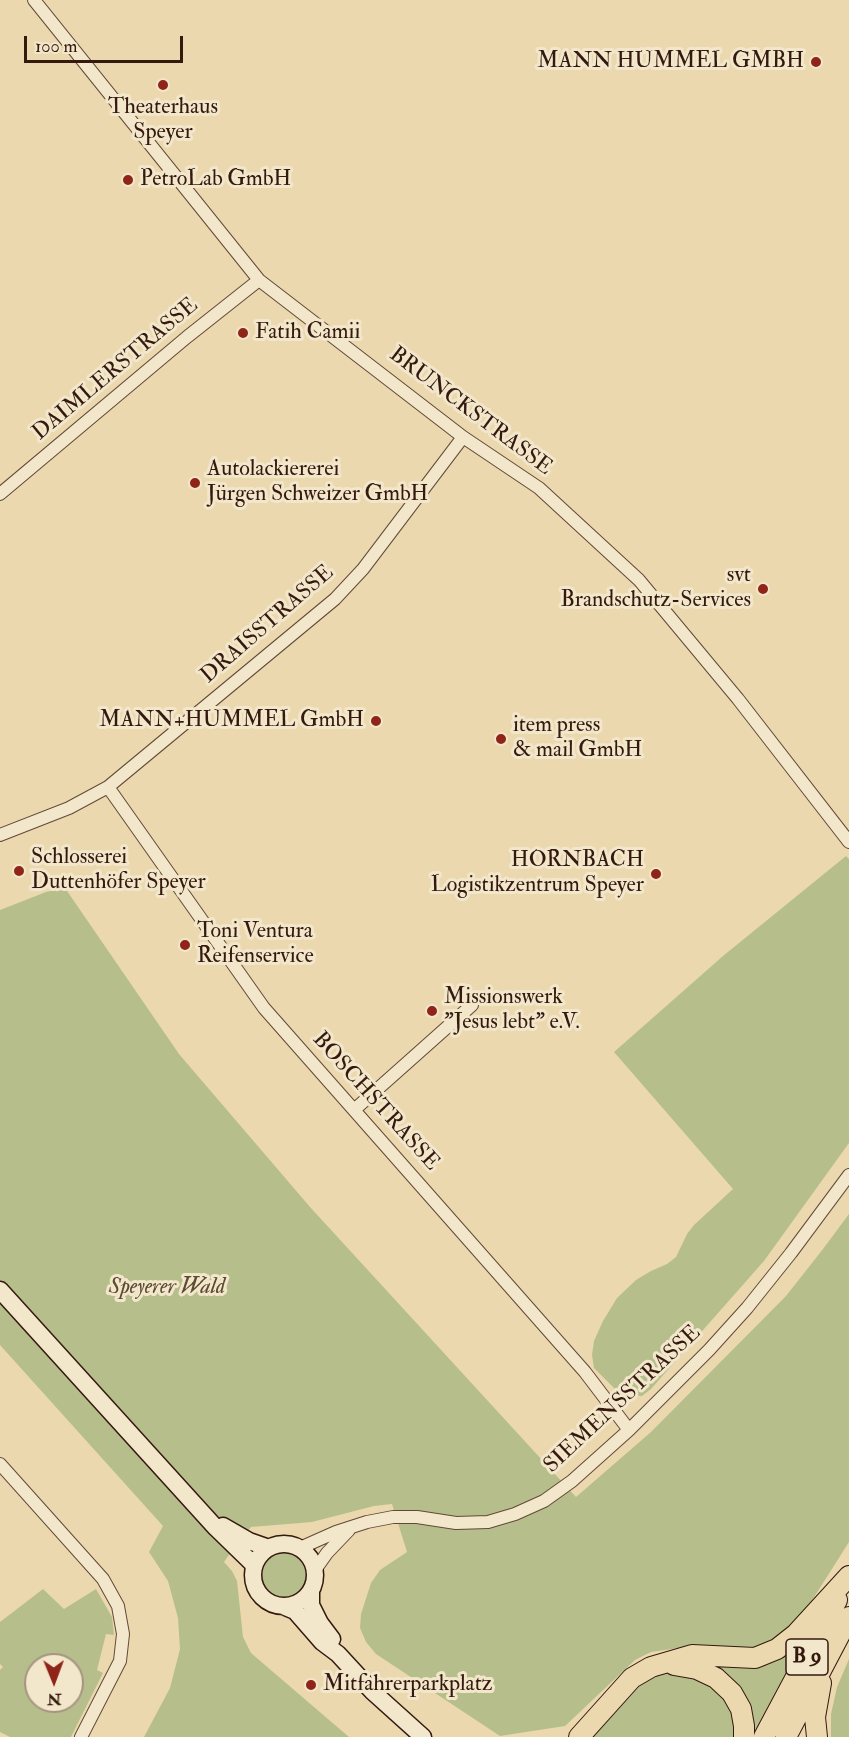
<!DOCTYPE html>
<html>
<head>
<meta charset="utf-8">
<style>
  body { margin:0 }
  #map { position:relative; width:849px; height:1737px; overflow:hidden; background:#ebd8af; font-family:"IM FELL Double Pica",serif }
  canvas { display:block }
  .north { position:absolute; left:24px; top:1653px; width:60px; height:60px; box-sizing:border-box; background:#f2e6cb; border:2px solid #a69480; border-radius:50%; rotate:179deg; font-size:16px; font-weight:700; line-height:24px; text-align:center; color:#34190f }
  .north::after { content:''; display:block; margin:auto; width:21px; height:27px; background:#8f2418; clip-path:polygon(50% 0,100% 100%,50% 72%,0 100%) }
  .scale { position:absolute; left:24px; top:36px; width:159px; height:27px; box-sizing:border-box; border:3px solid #34190f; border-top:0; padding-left:8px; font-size:18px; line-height:21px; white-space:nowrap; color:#34190f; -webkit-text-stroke:4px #f2e6cb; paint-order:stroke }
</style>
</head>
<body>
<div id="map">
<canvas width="849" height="1737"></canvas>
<div class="north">N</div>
<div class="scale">100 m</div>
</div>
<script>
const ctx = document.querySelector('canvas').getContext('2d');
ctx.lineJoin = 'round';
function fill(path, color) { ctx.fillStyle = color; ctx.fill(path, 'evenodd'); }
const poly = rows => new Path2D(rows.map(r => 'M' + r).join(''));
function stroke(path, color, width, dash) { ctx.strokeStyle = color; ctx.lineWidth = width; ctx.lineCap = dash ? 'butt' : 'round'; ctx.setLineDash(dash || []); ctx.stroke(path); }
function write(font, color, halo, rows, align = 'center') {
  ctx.font = font + ' "IM FELL Double Pica",serif'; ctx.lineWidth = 6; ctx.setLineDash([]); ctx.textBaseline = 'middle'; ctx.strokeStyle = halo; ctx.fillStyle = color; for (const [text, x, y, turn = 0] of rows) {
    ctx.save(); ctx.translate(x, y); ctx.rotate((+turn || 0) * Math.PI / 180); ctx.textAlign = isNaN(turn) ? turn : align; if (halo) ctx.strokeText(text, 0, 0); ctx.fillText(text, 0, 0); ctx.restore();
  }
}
fill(poly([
  [846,856,849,859,849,1143,764,1261,651,1389,642,1396,620,1394,594,1368,592,1355,594,1341,603,1321,617,1298,636,1280,651,1271,667,1264,676,1257,687,1234,694,1225,733,1189,614,1052,723,956],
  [65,888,179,1054,310,1207,576,1497,651,1432,786,1296,823,1249,849,1214,849,1542,811,1602,779,1640,751,1650,693,1646,651,1652,635,1660,565,1726,500,1736,376,1654,366,1642,360,1628,361,1614,371,1583,380,1570,407,1552,392,1504,374,1506,312,1522,251,1527,241,1540,237,1554,229,1555,224,1562,232,1571,237,1581,243,1637,251,1653,349,1737,144,1737,170,1688,180,1649,178,1618,168,1581,149,1552,163,1526,0,1345,0,910,46,892],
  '260 1576a25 25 0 1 1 50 0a25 25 0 1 1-50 0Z',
  [43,1589,64,1609,96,1589,112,1617,114,1635,106,1634,97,1670,103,1673,71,1737,10,1737,0,1732,0,1670,3,1667,0,1664,0,1622],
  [36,1665,72,1665,72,1701,36,1701],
  [810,1629,753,1737,719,1674,708,1660,728,1663],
  [849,1659,849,1737,831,1737,831,1714,837,1687],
  [674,1671,691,1672,729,1697,738,1737,588,1737,640,1683,655,1675]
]), '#b6bf8c');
const minor = poly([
  [34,0,259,280,463,437,539,488,639,580,738,699,849,842],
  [0,494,187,337,259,280],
  [108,787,264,1008,585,1372,629,1430],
  [0,835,69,808,108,787,335,599,363,569,463,437],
  [354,1110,472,1005],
  [0,1464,103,1579,118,1606,123,1634,120,1661,81,1737],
  [300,1548,336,1532,367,1522,393,1517,417,1517,456,1523,488,1522,515,1514,544,1501,572,1481,629,1430,709,1350,747,1308,791,1253,849,1175],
  [315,1570,327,1553,349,1530]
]);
const secondary = poly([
  [0,1290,216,1528,254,1565],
  [223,1526,249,1541,269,1548],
  '253 1575a31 31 0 1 1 62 0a31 31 0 1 1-62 0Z',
  [311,1591,311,1605,320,1623,332,1639],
  [283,1606,295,1611,322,1642,338,1654,373,1692,423,1737]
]);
const trunk = poly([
  [674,1665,697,1669,716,1678,732,1693,741,1709,744,1726,744,1737],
  [579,1737,632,1678,651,1667,692,1655,755,1658,777,1649,796,1634,849,1576],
  [764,1737,837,1600],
  [786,1737,849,1617],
  [817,1737,815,1717,821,1683]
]);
stroke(minor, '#624937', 14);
stroke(secondary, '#34190f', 19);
stroke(trunk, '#34190f', 22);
stroke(minor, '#f2e6cb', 12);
stroke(secondary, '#f2e6cb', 16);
stroke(trunk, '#ebd8af', 20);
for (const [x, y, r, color] of [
  [816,62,6,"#8f2418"],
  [163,85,6,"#8f2418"],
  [128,180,6,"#8f2418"],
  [243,333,6,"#8f2418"],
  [195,483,6,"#8f2418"],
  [763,589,6,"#8f2418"],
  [376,721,6,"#8f2418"],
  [501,739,6,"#8f2418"],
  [19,871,6,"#8f2418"],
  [656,874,6,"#8f2418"],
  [185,945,6,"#8f2418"],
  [432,1011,6,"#8f2418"],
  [311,1685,6,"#8f2418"]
]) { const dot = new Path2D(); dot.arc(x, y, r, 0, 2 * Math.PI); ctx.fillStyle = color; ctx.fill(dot); stroke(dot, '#f2e6cb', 2); }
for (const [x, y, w] of [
  [807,1657,42]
]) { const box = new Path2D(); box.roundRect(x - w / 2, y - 18, w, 36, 4.5); ctx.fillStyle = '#f2e6cb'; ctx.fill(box); stroke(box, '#34190f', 1.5); }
write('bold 21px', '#34190f', null, [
  ["B 9",807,1657]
]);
write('22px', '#34190f', '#f2e6cb', [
  ["MANN HUMMEL GMBH",804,62,"right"],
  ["Theaterhaus",163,108,"center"],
  ["Speyer",163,133,"center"],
  ["PetroLab GmbH",140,180],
  ["Fatih Camii",255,333],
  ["Autolackiererei",207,470],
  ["Jürgen Schweizer GmbH",207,495],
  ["svt",751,576,"right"],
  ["Brandschutz-Services",751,601,"right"],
  ["MANN+HUMMEL GmbH",364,721,"right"],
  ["item press",513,726],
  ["& mail GmbH",513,751],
  ["Schlosserei",31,858],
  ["Duttenhöfer Speyer",31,883],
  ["HORNBACH",644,861,"right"],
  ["Logistikzentrum Speyer",644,886,"right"],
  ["Toni Ventura",197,932],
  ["Reifenservice",197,957],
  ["Missionswerk",444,998],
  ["\"Jesus lebt\" e.V.",444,1023],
  ["Mitfahrerparkplatz",323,1685]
], 'left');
write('22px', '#34190f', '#f2e6cb', [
  ["DAIMLERSTRASSE",116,370,-40],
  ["BRUNCKSTRASSE",470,412,37],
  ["DRAISSTRASSE",268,625,-41],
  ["BOSCHSTRASSE",375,1102,48],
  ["SIEMENSSTRASSE",623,1400,-43]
]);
write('italic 22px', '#5b4b34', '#f2e6cb', [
  ["Speyerer Wald",167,1288]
]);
</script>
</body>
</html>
